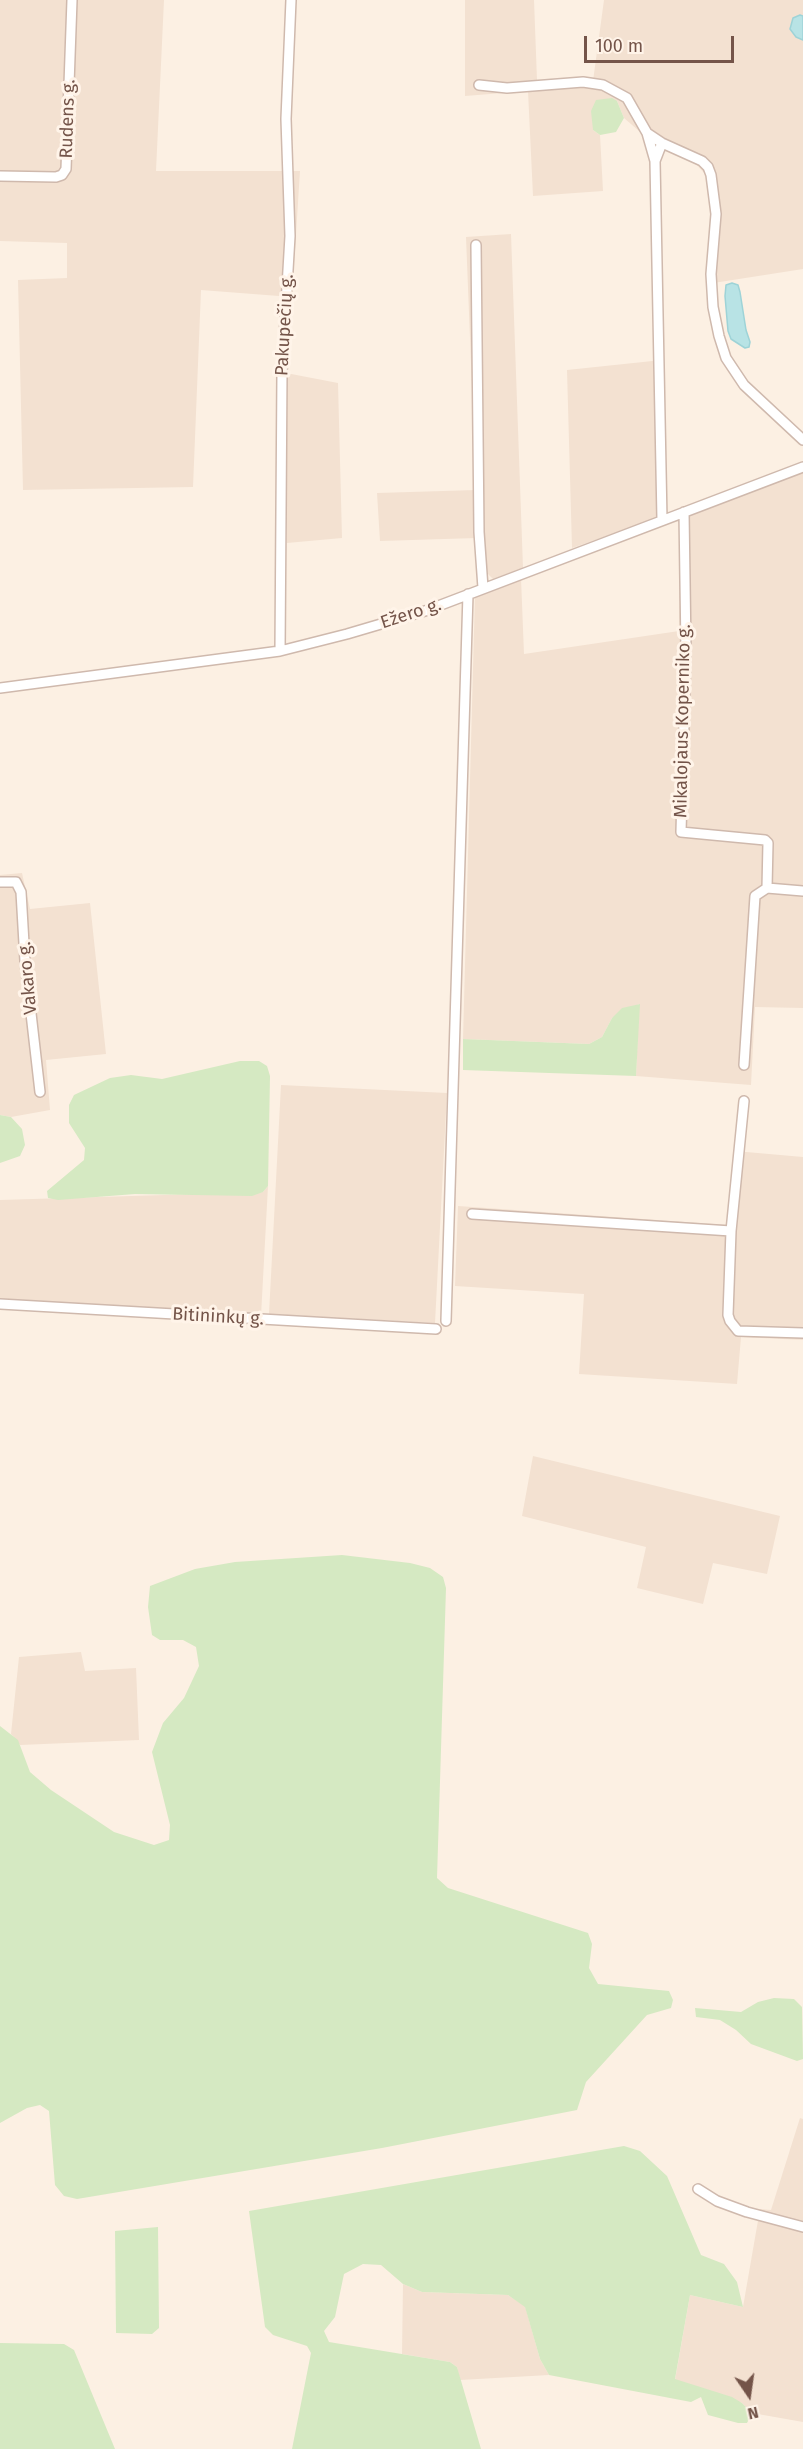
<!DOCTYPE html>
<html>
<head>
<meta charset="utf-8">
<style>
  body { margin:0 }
  #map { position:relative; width:803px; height:2449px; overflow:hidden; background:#fcf0e3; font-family:"Fira Sans",sans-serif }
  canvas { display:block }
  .north { position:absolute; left:719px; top:2365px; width:60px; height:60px; -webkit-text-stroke:4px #fff4e9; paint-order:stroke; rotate:167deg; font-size:16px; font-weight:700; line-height:24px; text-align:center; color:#745449 }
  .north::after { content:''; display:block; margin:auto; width:21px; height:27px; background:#745449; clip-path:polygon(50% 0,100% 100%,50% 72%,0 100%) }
  .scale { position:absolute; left:584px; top:36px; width:150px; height:27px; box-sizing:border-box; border:3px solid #745449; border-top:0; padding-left:8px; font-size:18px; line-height:21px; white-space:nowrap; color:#745449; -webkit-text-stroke:4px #fff4e9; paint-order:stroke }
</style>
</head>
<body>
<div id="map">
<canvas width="803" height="2449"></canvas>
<div class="north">N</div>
<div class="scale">100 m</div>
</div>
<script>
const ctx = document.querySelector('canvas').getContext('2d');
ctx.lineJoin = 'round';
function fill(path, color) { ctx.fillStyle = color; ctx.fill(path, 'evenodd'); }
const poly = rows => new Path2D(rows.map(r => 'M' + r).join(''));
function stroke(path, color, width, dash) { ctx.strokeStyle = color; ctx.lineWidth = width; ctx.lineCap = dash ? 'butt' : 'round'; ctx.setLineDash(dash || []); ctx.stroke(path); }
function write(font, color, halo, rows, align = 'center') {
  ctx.font = font + ' "Fira Sans",sans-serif'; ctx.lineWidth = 6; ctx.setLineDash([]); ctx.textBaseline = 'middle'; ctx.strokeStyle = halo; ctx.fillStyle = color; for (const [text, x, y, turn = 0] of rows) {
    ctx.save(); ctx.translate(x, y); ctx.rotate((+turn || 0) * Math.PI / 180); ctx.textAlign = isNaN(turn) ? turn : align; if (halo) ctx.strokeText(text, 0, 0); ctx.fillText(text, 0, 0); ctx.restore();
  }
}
fill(poly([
  [0,0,164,0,156,171,300,171,292,297,201,290,193,487,23,490,18,280,67,278,67,243,0,241],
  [465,0,534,0,537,80,593,81,604,0,803,0,803,269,707,284,711,217,710,195,705,174,694,162,649,139,639,131,624,118,617,101,593,130,600,135,603,191,533,196,528,91,465,96],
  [511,234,523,568,493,579,479,565,477,538,380,541,377,493,476,490,466,237],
  [662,360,667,515,572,548,567,370],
  [286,373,338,383,342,538,287,543],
  [803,471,803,1008,755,1007,751,1085,636,1076,639,1004,612,1018,602,1037,589,1044,463,1039,475,595,521,578,524,654,679,631,680,518],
  [22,873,30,909,90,903,106,1054,46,1060,50,1110,11,1117,0,1115,0,875],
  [281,1085,447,1093,435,1323,269,1314],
  [735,1151,803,1157,803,1340,741,1337,737,1384,579,1374,584,1294,455,1286,458,1206,728,1225],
  [268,1186,261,1316,0,1301,0,1200,263,1192],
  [533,1456,780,1516,767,1574,713,1563,703,1604,637,1588,646,1547,522,1516],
  [81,1652,85,1671,136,1668,139,1740,20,1745,11,1734,19,1657],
  [800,2118,803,2119,803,2422,752,2413,742,2403,675,2380,690,2295,743,2307,760,2209,771,2210],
  [403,2284,422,2292,508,2295,525,2306,540,2359,549,2375,460,2380,457,2367,450,2362,402,2354]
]), '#f3e1d1');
fill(poly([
  [612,98,617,101,624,118,616,132,600,135,593,130,591,111,596,100],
  [640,1004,636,1076,463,1070,463,1039,589,1044,602,1037,612,1018,622,1008],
  [240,1061,259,1061,267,1066,270,1076,268,1186,263,1192,252,1196,135,1194,58,1200,48,1198,47,1191,84,1160,85,1148,69,1123,69,1105,74,1095,110,1078,131,1075,162,1079],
  [0,1115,11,1117,22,1129,25,1145,20,1156,0,1163],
  [342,1555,410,1563,430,1568,443,1577,446,1588,437,1878,448,1888,588,1933,592,1944,589,1968,598,1984,669,1991,673,2000,671,2008,647,2015,586,2082,577,2110,382,2148,77,2199,64,2196,55,2185,49,2111,40,2105,27,2108,0,2123,0,1726,18,1740,30,1772,51,1790,114,1832,154,1845,169,1840,170,1825,152,1752,163,1723,184,1698,199,1666,196,1647,183,1640,160,1640,152,1635,148,1607,150,1586,195,1569,235,1562],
  [774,1998,794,1999,802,2007,803,2059,797,2061,751,2044,736,2030,720,2020,696,2017,695,2008,741,2012,758,2002],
  [624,2146,640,2151,667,2176,701,2255,724,2264,737,2282,743,2307,690,2295,675,2379,732,2397,742,2403,752,2413,747,2423,738,2423,708,2415,701,2397,691,2402,549,2375,540,2359,525,2307,508,2295,422,2292,403,2284,381,2265,363,2264,344,2274,335,2317,324,2331,329,2342,450,2362,457,2367,481,2449,292,2449,311,2353,307,2346,273,2335,265,2327,249,2211],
  [158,2227,159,2328,152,2334,116,2333,115,2231],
  [0,2343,64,2344,74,2350,115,2449,0,2449]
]), '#d5e9c2');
const water = poly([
  [800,15,803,16,803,40,796,37,790,29,793,18,800,15],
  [732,283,738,285,740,292,746,330,750,342,749,347,745,348,731,339,728,331,725,296,726,285,732,283]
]);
fill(water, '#b8e3e5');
stroke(water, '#9ed3d7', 1.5);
const minor = poly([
  [479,85,507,88,583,82,603,85,627,98,647,133,662,143,702,161,708,167,711,175,716,214,711,274,713,307,719,336,726,358,744,385,803,440],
  [647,133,655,161,662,143],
  [655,161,662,520],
  [0,176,56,177,62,175,66,169,72,0],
  [476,245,479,532,483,588],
  [684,512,686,650,681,832,765,840,768,843,767,888,803,891],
  [280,651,282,372,290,236,286,119,291,0],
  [0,688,280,651,347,634,425,611,803,467],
  [0,882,16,882,21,892,25,961,40,1092],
  [744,1065,755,896,767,888],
  [744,1101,731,1231,728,1315,730,1321,738,1331,803,1333],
  [472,1214,731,1231],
  [0,1304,436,1329],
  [446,1321,468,594],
  [698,2189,717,2201,747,2212,803,2227]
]);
stroke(minor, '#cfb9ad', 12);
stroke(minor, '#fff', 9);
write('18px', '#745449', '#fff4e9', [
  ["Rudens g.",68,119,-88],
  ["Pakupečių g.",285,325,-87],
  ["Ežero g.",411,614,-18],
  ["Mikalojaus Koperniko g.",683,721,-89],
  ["Vakaro g.",28,978,-95],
  ["Bitininkų g.",218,1317,3]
]);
</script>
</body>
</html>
